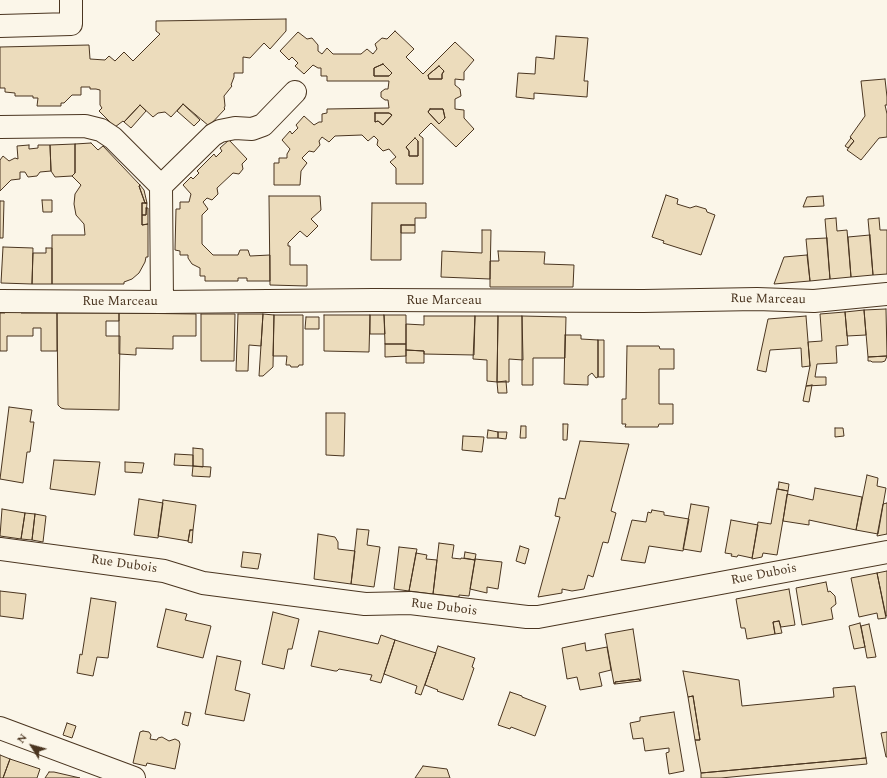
<!DOCTYPE html>
<html>
<head>
<meta charset="utf-8">
<style>
  body { margin:0 }
  #map { position:relative; width:887px; height:778px; overflow:hidden; background:#fbf6e9; font-family:Spectral,serif }
  canvas { display:block }
  .north { position:absolute; left:12px; top:726px; width:40px; height:40px; -webkit-text-stroke:3px #fbf6e9; paint-order:stroke; rotate:307deg; font-size:11px; font-weight:700; line-height:16px; text-align:center; color:#4a3520 }
  .north::after { content:''; display:block; margin:auto; width:14px; height:18px; background:#4a3520; clip-path:polygon(50% 0,100% 100%,50% 72%,0 100%) }
</style>
</head>
<body>
<div id="map">
<canvas width="887" height="778"></canvas>
<div class="north">N</div>
</div>
<script>
const ctx = document.querySelector('canvas').getContext('2d');
ctx.lineJoin = 'round';
function fill(path, color) { ctx.fillStyle = color; ctx.fill(path, 'evenodd'); }
const poly = rows => new Path2D(rows.map(r => 'M' + r).join(''));
function stroke(path, color, width, dash) { ctx.strokeStyle = color; ctx.lineWidth = width; ctx.lineCap = dash ? 'butt' : 'round'; ctx.setLineDash(dash || []); ctx.stroke(path); }
function write(font, color, halo, rows, align = 'center') {
  ctx.font = font + ' Spectral,serif'; ctx.lineWidth = 3; ctx.setLineDash([]); ctx.textBaseline = 'middle'; ctx.strokeStyle = halo; ctx.fillStyle = color; for (const [text, x, y, turn = 0] of rows) {
    ctx.save(); ctx.translate(x, y); ctx.rotate((+turn || 0) * Math.PI / 180); ctx.textAlign = isNaN(turn) ? turn : align; if (halo) ctx.strokeText(text, 0, 0); ctx.fillText(text, 0, 0); ctx.restore();
  }
}
const building = poly([
  [286,19,286,31,270,49,264,43,250,58,243,57,243,73,234,73,234,77,231,85,232,86,224,96,225,106,224,108,225,109,209,126,183,104,171,117,165,112,158,113,153,117,140,105,124,122,123,121,115,127,99,111,102,108,100,105,100,90,96,89,90,89,90,87,81,87,81,95,72,95,64,103,61,103,61,106,37,106,38,98,33,98,33,96,15,96,15,93,5,92,5,88,0,88,0,47,89,45,90,59,105,60,109,56,115,61,124,52,133,61,160,34,156,31,156,21,286,19],
  [395,31,414,49,406,57,423,74,455,42,474,60,464,72,464,80,455,79,455,85,460,89,461,96,455,99,455,109,464,110,464,118,474,129,456,147,431,123,419,135,423,138,423,184,396,184,396,168,390,162,396,157,389,149,383,151,377,145,378,140,374,136,368,141,362,135,335,136,329,142,322,137,319,141,320,145,314,152,309,151,302,158,307,163,301,171,300,185,274,185,274,163,279,163,279,158,287,158,287,154,290,149,282,140,290,131,292,134,298,128,296,125,304,116,314,125,319,122,322,122,322,114,327,113,327,109,389,108,388,100,385,100,381,97,381,92,385,89,388,89,389,81,327,81,327,76,321,76,321,68,318,68,313,65,304,74,295,66,298,63,292,57,289,60,280,51,298,32,307,39,312,38,318,45,318,51,322,54,327,48,333,54,361,54,367,49,373,54,377,49,375,44,382,38,387,39,395,31],
  [383,64,392,73,389,76,374,76,374,68,383,64],
  [439,66,444,71,442,74,442,79,429,79,428,75,439,66],
  [430,109,443,109,445,118,439,124,428,112,430,109],
  [375,113,389,113,392,115,383,125,378,121,375,122,375,113],
  [415,138,418,141,418,156,409,156,409,151,406,147,415,138],
  [556,36,588,38,584,81,588,81,587,97,534,93,534,99,516,97,518,73,535,74,536,57,554,59,556,36],
  [383,64,392,73,389,76,374,76,374,68,383,64],
  [439,66,444,71,442,74,442,79,429,79,428,75,439,66],
  [885,79,887,97,887,105,885,105,887,114,887,137,879,138,861,160,847,150,854,141,850,137,865,116,861,81,885,79],
  [183,104,200,120,194,126,177,111,183,104],
  [140,105,146,111,131,128,124,122,140,105],
  [430,109,443,109,445,118,439,124,428,112,430,109],
  [375,113,389,113,392,115,383,125,378,121,375,122,375,113],
  [415,138,418,141,418,156,409,156,409,151,406,147,415,138],
  [851,138,854,141,848,148,845,146,851,138],
  [229,140,247,159,242,164,243,169,239,174,233,173,217,188,218,194,212,200,207,198,203,202,208,209,202,215,202,244,213,255,238,255,240,250,248,250,250,256,270,255,270,281,247,281,247,278,238,278,238,281,205,281,205,276,200,276,200,268,192,264,188,258,188,255,180,255,180,251,175,250,176,209,180,209,180,202,189,202,191,194,183,185,191,177,193,179,199,173,197,171,214,154,216,157,222,151,220,148,229,140],
  [91,143,98,150,103,146,140,185,139,186,145,203,147,203,142,203,142,225,148,224,148,257,146,257,145,262,139,273,132,279,124,282,124,284,52,284,52,235,85,235,84,224,76,215,74,204,75,194,81,185,72,176,75,173,75,144,91,143],
  [75,144,75,173,72,176,55,177,51,171,50,145,75,144],
  [29,145,29,149,38,148,38,145,50,145,51,171,40,172,37,176,28,177,25,172,20,172,20,179,11,180,0,191,0,160,3,156,9,161,15,158,18,159,17,146,29,145],
  [140,185,144,190,147,203,145,203,139,186,140,185],
  [666,195,678,199,677,204,690,208,696,206,706,209,707,212,715,215,701,255,663,243,664,241,652,237,666,195],
  [269,196,320,196,321,210,311,219,318,226,307,237,300,231,288,243,288,246,290,246,290,265,307,265,307,286,270,285,269,196],
  [823,196,824,206,803,207,807,197,823,196],
  [42,200,52,200,52,212,43,212,42,200],
  [0,201,4,201,3,238,0,238,0,201],
  [142,203,147,203,146,215,142,215,142,203],
  [372,203,426,203,426,218,415,218,415,225,401,225,401,260,371,260,372,203],
  [146,208,148,208,148,224,142,225,142,215,146,215,146,208],
  [836,218,837,231,847,230,851,277,830,279,825,219,836,218],
  [879,218,880,230,887,230,887,274,873,275,868,219,879,218],
  [401,225,415,225,415,233,401,233,401,225],
  [482,230,491,230,490,279,441,277,442,251,482,253,482,230],
  [870,235,873,275,851,277,848,237,870,235],
  [827,238,830,279,810,281,806,239,827,238],
  [3,247,33,248,32,284,1,283,3,247],
  [46,248,52,248,52,284,32,284,33,253,46,253,46,248],
  [498,251,545,252,544,264,574,265,573,287,490,287,490,261,499,261,498,251],
  [807,255,810,281,774,284,784,257,807,255],
  [886,309,887,356,868,357,864,310,886,309],
  [864,310,866,335,847,336,845,312,864,310],
  [5,312,21,312,21,313,57,313,57,351,41,351,41,328,33,328,33,336,7,336,7,351,0,351,0,313,5,313,5,312],
  [845,312,848,345,836,346,837,363,817,364,815,377,826,377,826,385,806,386,810,366,808,342,822,341,820,314,845,312],
  [57,313,119,313,119,321,106,321,106,336,120,336,119,410,65,409,61,408,58,405,57,313],
  [119,313,196,314,196,336,173,336,173,349,136,348,136,355,119,354,119,313],
  [201,314,235,314,234,361,201,361,201,314],
  [238,314,263,314,261,346,249,345,248,371,236,371,238,314],
  [263,314,274,315,273,367,263,376,259,376,263,314],
  [274,315,303,315,303,365,299,365,298,367,291,367,290,365,286,365,287,356,273,356,274,315],
  [324,315,370,315,369,352,324,351,324,315],
  [370,315,384,315,385,334,370,334,370,315],
  [384,315,406,315,406,344,385,344,384,315],
  [424,316,475,316,474,355,424,354,424,351,406,350,406,324,424,325,424,316],
  [475,316,498,316,497,382,487,381,487,360,473,359,475,316],
  [498,316,522,316,523,360,509,359,509,382,497,382,498,316],
  [522,316,566,317,565,358,533,358,533,385,522,385,522,316],
  [806,316,810,366,802,367,801,348,770,350,766,372,757,370,768,319,806,316],
  [306,317,319,317,319,329,305,329,306,317],
  [565,335,581,335,581,339,598,340,598,377,596,378,592,373,588,376,588,385,564,384,565,335],
  [598,340,604,340,604,377,598,377,598,340],
  [385,344,406,344,406,356,385,357,385,344],
  [627,346,659,346,660,349,674,349,674,369,659,369,659,404,673,404,673,424,659,424,658,427,625,427,626,424,622,424,622,399,626,399,627,346],
  [406,350,424,351,424,363,406,363,406,350],
  [887,356,885,361,882,362,872,362,871,361,868,361,868,357,887,356],
  [506,381,507,393,498,393,497,382,506,381],
  [812,385,809,402,803,401,806,386,812,385],
  [9,407,32,410,30,422,34,422,30,452,27,452,23,483,0,479,9,407],
  [326,413,345,413,344,456,326,455,326,413],
  [563,424,568,424,567,440,563,440,563,424],
  [521,426,526,426,526,438,520,438,521,426],
  [835,428,843,428,844,436,835,437,835,428],
  [488,430,498,432,498,438,487,438,488,430],
  [498,432,507,432,506,439,498,438,498,432],
  [463,436,484,437,482,452,462,450,463,436],
  [580,441,629,444,611,511,616,513,608,543,603,542,593,577,588,575,584,589,572,591,562,589,562,593,538,597,560,517,555,516,559,498,565,499,580,441],
  [193,448,203,449,203,467,193,466,193,448],
  [175,454,193,455,193,466,174,465,175,454],
  [54,460,100,462,95,495,50,489,54,460],
  [125,462,144,463,142,473,125,472,125,462],
  [193,466,211,467,210,477,192,476,193,466],
  [867,475,878,478,877,486,886,488,878,534,856,530,867,475],
  [779,482,789,484,788,491,778,489,779,482],
  [815,488,862,497,856,530,809,520,809,525,783,521,787,494,813,500,815,488],
  [777,489,788,491,777,555,763,553,762,557,752,559,758,522,771,524,777,489],
  [139,499,163,503,158,538,134,535,139,499],
  [163,500,196,505,193,530,190,530,188,541,158,536,163,500],
  [887,503,887,534,877,536,883,504,887,503],
  [691,504,709,507,701,552,683,549,691,504],
  [2,509,25,513,21,539,0,536,2,509],
  [652,510,664,512,664,515,689,519,683,551,649,546,645,563,621,560,632,520,646,522,648,512,651,513,652,510],
  [25,513,35,514,32,540,21,539,25,513],
  [35,514,46,516,43,542,32,540,35,514],
  [731,520,758,525,752,558,738,555,737,557,731,556,732,554,725,553,731,520],
  [357,529,369,530,367,545,380,547,374,587,351,584,357,529],
  [190,530,193,530,192,543,188,542,190,530],
  [318,534,335,537,338,542,338,549,355,551,351,584,314,579,318,534],
  [439,543,454,545,452,558,461,559,461,558,475,560,469,596,459,595,459,597,433,594,439,543],
  [520,546,529,549,525,564,516,561,520,546],
  [399,547,417,549,409,591,394,589,399,547],
  [243,552,261,554,258,569,241,567,243,552],
  [465,552,476,554,475,560,464,558,465,552],
  [416,553,427,555,426,559,437,560,433,594,409,591,416,553],
  [475,559,502,562,498,589,487,587,487,593,470,589,475,559],
  [887,571,887,616,886,616,877,573,887,571],
  [877,573,886,618,878,619,877,613,859,617,851,578,877,573],
  [826,582,828,592,830,591,835,596,836,604,831,608,833,619,802,625,796,588,826,582],
  [789,589,795,625,781,627,779,621,773,622,775,634,747,639,745,628,741,628,736,599,789,589],
  [0,591,26,594,23,619,0,616,0,591],
  [91,598,116,602,108,658,97,657,93,676,77,673,80,654,82,655,91,598],
  [166,609,187,614,185,620,211,626,203,658,157,647,166,609],
  [273,612,299,619,292,649,288,649,284,669,262,664,273,612],
  [779,621,782,633,775,634,773,622,779,621],
  [860,623,865,647,854,649,849,626,860,623],
  [869,624,876,657,867,658,861,626,869,624],
  [633,629,641,681,640,681,639,679,615,682,615,684,614,684,605,634,633,629],
  [319,631,378,644,381,635,395,640,381,683,370,680,372,675,339,669,337,671,335,671,311,666,319,631],
  [395,640,436,653,421,695,415,693,417,686,384,674,395,640],
  [585,643,586,651,607,647,611,670,599,673,602,686,580,690,577,677,567,679,562,648,585,643],
  [438,646,475,658,472,667,474,668,463,700,437,691,438,690,425,685,438,646],
  [217,656,241,661,235,690,250,694,244,721,205,714,217,656],
  [683,671,739,680,742,706,834,697,833,688,855,686,866,758,701,773,695,740,700,740,693,696,688,697,683,671],
  [639,679,640,681,615,684,615,682,639,679],
  [510,692,522,696,522,697,546,706,535,736,511,727,510,729,498,725,510,692],
  [693,696,700,740,695,740,688,697,693,696],
  [185,712,191,713,188,726,182,724,185,712],
  [674,712,684,771,669,774,666,753,669,752,669,748,645,751,643,738,633,739,630,723,640,721,640,717,674,712],
  [67,723,76,726,72,738,63,735,67,723],
  [143,731,149,732,151,735,150,739,157,740,158,738,162,737,169,741,175,739,179,741,180,744,175,769,147,763,146,766,133,763,140,732,143,731],
  [887,732,887,757,886,757,881,733,887,732],
  [0,755,10,759,3,778,0,778,0,755],
  [866,758,867,764,721,778,701,778,701,773,866,758],
  [10,759,40,769,37,778,3,778,10,759],
  [423,766,447,769,450,778,415,778,423,766],
  [49,772,54,772,80,778,45,778,49,772]
]);
fill(building, '#ecdcbc');
stroke(building, '#4a3520', 1);
const minor = poly([
  [0,26,71,24,71,0],
  [0,127,85,126,101,130,113,138,161,186,162,302],
  [161,186,213,135,220,131,235,128,252,129,263,125,295,92],
  [0,301,162,302,374,300,643,301,757,299,814,301,887,294],
  [0,549,164,571,203,583,365,604,410,603,527,617,538,617,887,552],
  [0,728,134,778]
]);
stroke(minor, '#4a3520', 24);
stroke(minor, '#fbf6e9', 22);
write('13px', '#4a3520', '#fbf6e9', [
  ["Rue Marceau",768,300,1],
  ["Rue Marceau",444,301],
  ["Rue Marceau",120,302],
  ["Rue Dubois",124,565,8],
  ["Rue Dubois",764,575,-11],
  ["Rue Dubois",444,608,7]
]);
</script>
</body>
</html>
